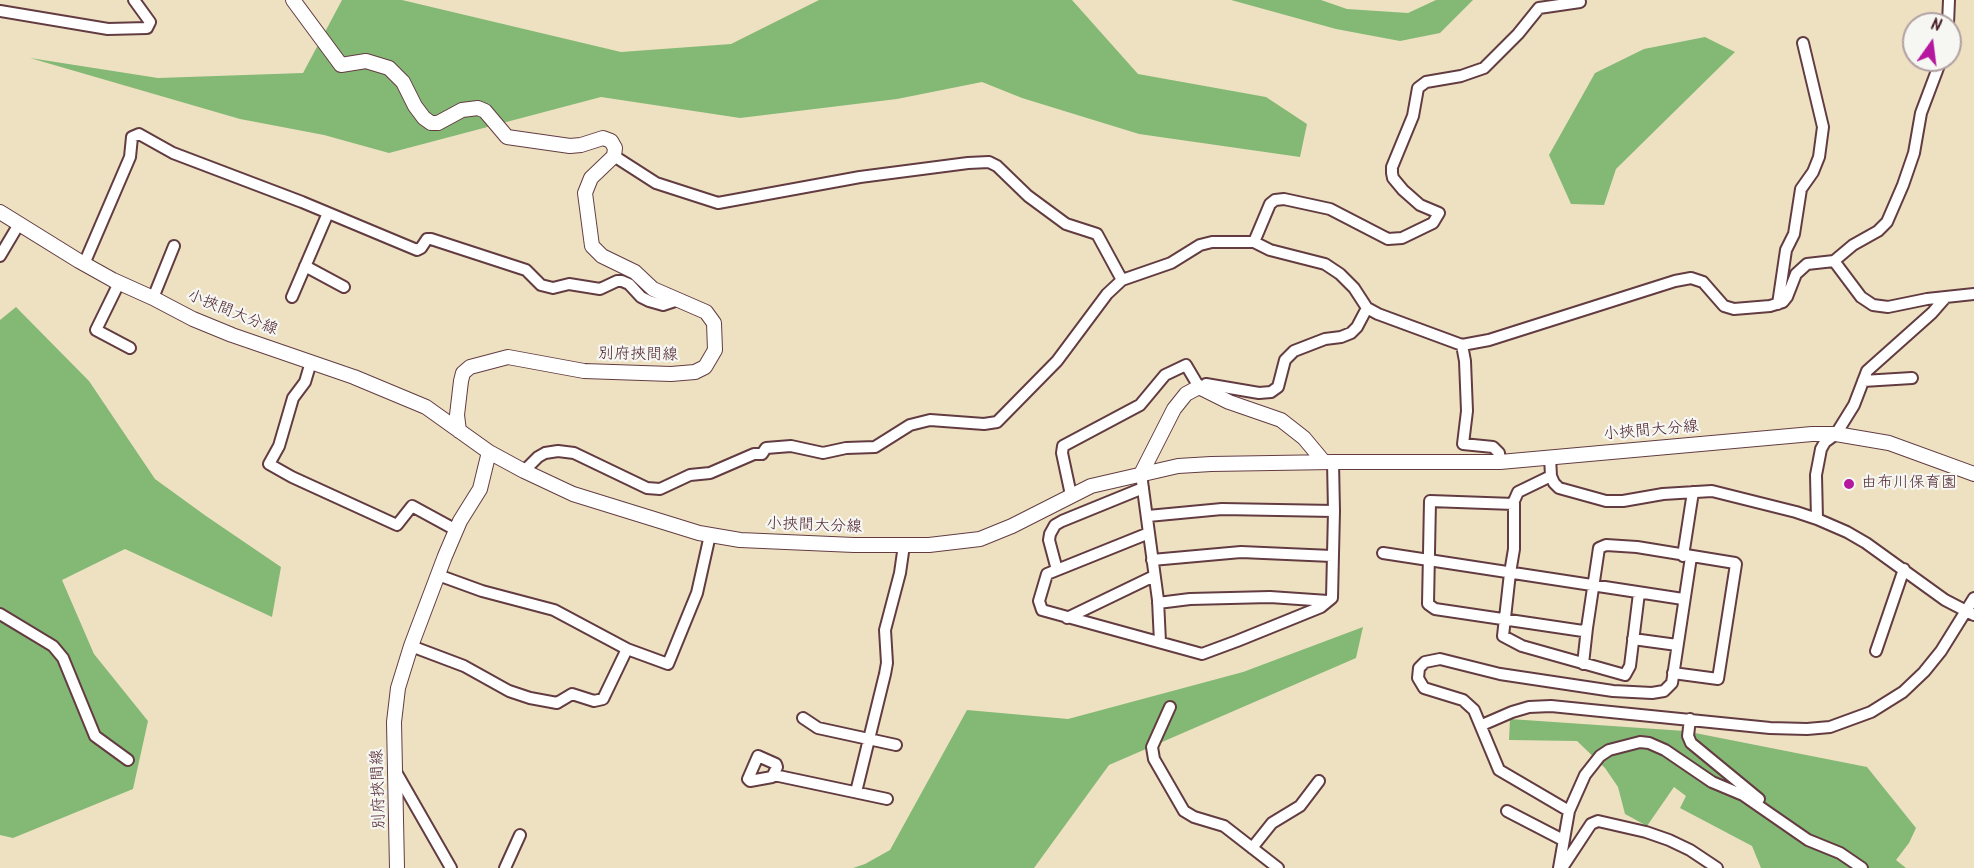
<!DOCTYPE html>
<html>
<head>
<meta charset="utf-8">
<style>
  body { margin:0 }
  #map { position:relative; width:1974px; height:868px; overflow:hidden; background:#eee1c2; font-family:Kalam,sans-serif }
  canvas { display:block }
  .north { position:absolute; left:1902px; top:12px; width:60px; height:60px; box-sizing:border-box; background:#f6f6f2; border:2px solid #b1a0a2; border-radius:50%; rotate:14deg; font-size:16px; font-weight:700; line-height:24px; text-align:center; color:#4a1f2b }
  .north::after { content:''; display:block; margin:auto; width:21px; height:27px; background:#b5179e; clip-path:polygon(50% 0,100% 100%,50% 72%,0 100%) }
</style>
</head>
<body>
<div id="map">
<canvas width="1974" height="868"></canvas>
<div class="north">N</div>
</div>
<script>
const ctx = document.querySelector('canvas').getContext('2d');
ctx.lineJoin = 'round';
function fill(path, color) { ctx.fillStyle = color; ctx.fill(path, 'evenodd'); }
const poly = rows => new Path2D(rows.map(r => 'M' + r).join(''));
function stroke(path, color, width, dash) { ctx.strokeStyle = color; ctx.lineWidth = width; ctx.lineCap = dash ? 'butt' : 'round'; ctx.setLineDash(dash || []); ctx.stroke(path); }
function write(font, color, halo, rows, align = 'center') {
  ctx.font = font + ' Kalam,"Klee One",sans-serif'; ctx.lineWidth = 4.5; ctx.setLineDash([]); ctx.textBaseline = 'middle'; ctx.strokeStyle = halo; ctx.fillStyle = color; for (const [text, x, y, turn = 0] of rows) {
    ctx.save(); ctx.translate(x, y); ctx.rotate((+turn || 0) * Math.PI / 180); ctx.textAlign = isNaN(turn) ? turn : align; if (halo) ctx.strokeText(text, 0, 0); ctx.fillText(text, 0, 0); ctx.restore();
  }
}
fill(poly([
  [342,0,402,0,621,52,731,44,819,0,1072,0,1138,74,1266,97,1307,124,1300,157,1139,134,1022,98,982,82,897,99,740,118,601,97,389,153,324,135,240,119,30,58,158,78,303,73],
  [1231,0,1321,0,1347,9,1408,13,1436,0,1473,0,1440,33,1400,41,1336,29],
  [1705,37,1735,52,1616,169,1604,205,1571,204,1549,155,1595,73,1644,49],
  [16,307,89,381,155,479,206,516,281,567,272,617,125,549,62,580,94,654,148,721,133,789,13,838,0,835,0,320],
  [1363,627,1356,658,1109,765,1034,868,853,868,865,864,890,850,967,710,1068,719,1243,672],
  [1510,719,1685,731,1867,767,1916,828,1909,843,1896,860,1906,868,1761,868,1752,846,1680,808,1686,796,1674,787,1647,826,1625,814,1618,787,1605,768,1577,741,1509,740]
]), '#84b975');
const minor = poly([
  [0,11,108,29,147,28,150,22,134,0],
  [1948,24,1949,0],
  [614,156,656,183,718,203,860,177,968,163,989,162,997,166,1028,196,1066,224,1097,234,1122,280],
  [1254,242,1270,204,1275,200,1284,199,1330,209,1388,239,1402,238,1433,223,1439,213,1420,205,1403,190,1393,178,1392,173,1392,167,1413,116,1418,88,1426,82,1461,76,1484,68,1518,34,1539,8,1580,2],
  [0,256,19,224],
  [1834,261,1861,297,1873,305,1888,307,1927,299,1974,294],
  [84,264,130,157,132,137,139,134,173,153,302,202,417,250,421,248,427,239,431,239,526,270,541,285,553,288,569,284,600,289,617,281,622,281,629,284,641,297,649,301,663,305,678,300],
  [305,266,344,287],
  [119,283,96,330,130,348],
  [292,297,328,213],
  [153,298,174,246],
  [1778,304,1786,250,1794,234,1801,189,1813,172,1819,157,1823,127,1803,43],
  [1462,345,1465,361,1467,411,1463,444,1493,447,1499,453,1500,462],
  [311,362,305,382,293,398,279,446,269,464,292,477,397,525,412,506,456,530],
  [1863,381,1912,378],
  [1204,387,1206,384,1259,393,1271,392,1278,387,1285,360,1294,351,1325,339,1341,337,1351,333,1357,327,1367,308],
  [1550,457,1551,476,1554,483,1559,488,1606,501,1623,501,1663,494,1712,491,1796,512,1817,519,1847,532,1866,543,1945,600,1974,615],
  [524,471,538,457,545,453,558,451,574,453,647,488,660,489,690,475,710,473,754,454,762,454,766,448,791,446,823,453,846,448,875,447,910,425,930,420,984,424,997,422,1057,361,1107,294,1122,280,1171,263,1200,245,1212,242,1254,242,1270,250,1325,264,1340,274,1354,288,1367,308,1378,314,1462,345,1489,340,1675,281,1691,278,1703,282,1724,306,1734,309,1770,306,1783,302,1787,297,1796,274,1807,264,1834,261,1853,245,1878,231,1887,222,1903,185,1914,153,1921,113,1941,60],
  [1141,474,1158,600,1160,642],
  [1551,476,1518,492,1514,501,1514,549,1510,573,1503,636,1522,646,1625,675,1630,666,1639,593],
  [1071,495,1062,453,1063,446,1140,405,1165,375,1186,365,1199,387],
  [1514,504,1430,501,1428,604,1435,609,1583,631,1587,628,1599,548,1606,545,1637,547,1735,563,1736,564,1718,679,1673,673],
  [1148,516,1222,509,1334,511],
  [1817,519,1816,475,1821,449,1825,442,1836,434,1854,405,1867,371,1932,313,1946,297],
  [1149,533,1047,574,1039,601,1042,610,1202,654,1237,641,1321,607,1332,598,1334,511,1333,462],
  [1383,553,1683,599],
  [1683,556,1693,492],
  [1152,560,1241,552,1332,556],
  [1057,570,1049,540,1050,534,1055,525,1062,521,1143,488],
  [438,575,482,591,554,610,627,649,668,664,697,593,710,535],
  [1158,603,1190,599,1270,597,1328,601],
  [0,614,53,646,63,658,95,736,128,760],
  [1067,618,1154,576],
  [1633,639,1677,645],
  [411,646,464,666,509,691,530,698,557,703,572,694,594,701,603,699,627,649],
  [1876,651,1904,569],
  [1583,664,1587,628],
  [1170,707,1152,747,1154,759,1184,811,1194,817,1224,826,1278,868],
  [803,718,818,728,896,745],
  [1690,719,1688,736,1691,743,1759,799],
  [1482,725,1512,712,1529,707,1551,706,1770,728,1807,729,1830,727,1871,712,1903,692,1924,672,1941,651,1974,598],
  [758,756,776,764,777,767,772,777,750,781,748,779,758,756],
  [396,772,451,868],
  [774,775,887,799],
  [856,792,885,674,887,663,885,630,900,573,904,545],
  [1507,811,1563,840],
  [1569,811,1499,770,1474,710,1463,700,1424,688,1418,678,1419,668,1425,662,1440,659,1500,674,1613,691,1652,693,1664,691,1672,683,1691,557],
  [1252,848,1272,823,1300,806,1319,781],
  [505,868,520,835],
  [1559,868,1569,811,1585,775,1600,756,1609,750,1640,742,1649,743,1665,750,1712,782,1743,795,1808,840,1840,853,1862,868],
  [1562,868,1591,824,1598,821,1646,832,1669,840,1690,850,1717,868]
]);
const major = poly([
  [293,0,341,65,366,61,389,68,403,82,415,106,424,118,431,123,438,123,462,110,478,108,485,111,507,137,570,146,581,145,603,138,611,141,615,148,614,156,591,178,585,193,592,246,602,256,635,272,653,289,706,312,714,323,715,350,705,367,695,372,671,374,584,371,508,357,470,367,463,373,461,381,457,415,459,431],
  [0,212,79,261,113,280,153,298,193,319,232,335,354,377,426,407,489,452,524,471,573,494,699,533,740,540,854,545,929,545,980,539,1012,526,1091,486,1178,466,1211,464,1333,462,1500,462,1812,434,1836,434,1889,443,1974,474],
  [1141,474,1174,409,1186,394,1199,387,1229,402,1281,420,1304,438,1324,462],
  [397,868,394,722,398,688,411,646,445,556,460,521,480,489,489,452]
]);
stroke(minor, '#633c42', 14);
stroke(major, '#633c42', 16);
stroke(minor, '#fff', 10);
stroke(major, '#fff', 14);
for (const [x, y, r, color] of [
  [1849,484,6,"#b5179e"]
]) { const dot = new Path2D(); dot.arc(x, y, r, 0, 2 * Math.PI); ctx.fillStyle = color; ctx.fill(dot); stroke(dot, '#f6f6f2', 2); }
write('16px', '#4a1f2b', '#f6f6f2', [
  ["小挾間大分線",232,314,22],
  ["別府挾間線",638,356,1],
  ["小挾間大分線",1651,432,-5],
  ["小挾間大分線",814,527,2],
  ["別府挾間線",380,789,-92]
]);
write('16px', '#4a1f2b', '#f6f6f2', [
  ["由布川保育園",1861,484]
], 'left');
</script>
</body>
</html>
